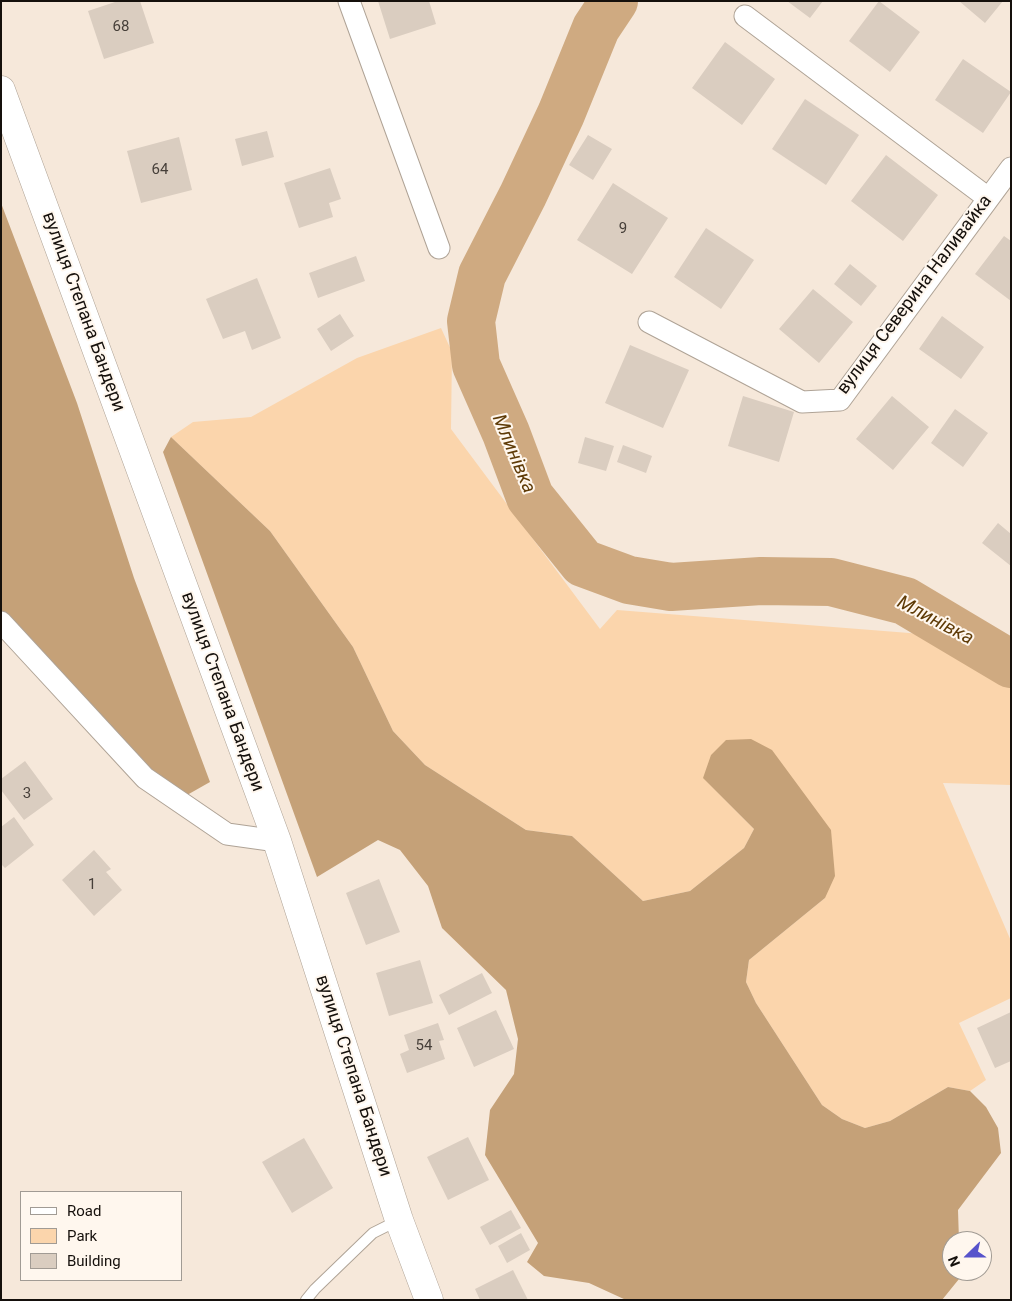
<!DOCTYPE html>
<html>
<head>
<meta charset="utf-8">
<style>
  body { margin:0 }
  #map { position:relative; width:1012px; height:1301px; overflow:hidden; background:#f6e8da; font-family:Roboto,sans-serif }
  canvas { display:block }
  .frame { position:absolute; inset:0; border:2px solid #15100c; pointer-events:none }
  .legend { position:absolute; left:20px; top:1191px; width:162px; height:90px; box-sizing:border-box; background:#fff7ee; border:1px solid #a19b94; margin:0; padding:6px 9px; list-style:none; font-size:15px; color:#15100c }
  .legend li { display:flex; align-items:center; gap:10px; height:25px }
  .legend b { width:25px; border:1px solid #a19b94 }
  .north { position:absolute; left:942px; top:1231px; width:50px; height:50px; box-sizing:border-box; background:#fff7ee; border:1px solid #a19b94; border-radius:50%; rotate:248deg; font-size:14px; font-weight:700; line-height:20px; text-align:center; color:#15100c }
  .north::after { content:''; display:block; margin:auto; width:18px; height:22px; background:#5753cb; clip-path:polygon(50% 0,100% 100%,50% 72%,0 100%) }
</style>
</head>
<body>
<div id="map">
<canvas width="1012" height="1301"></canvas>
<div class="frame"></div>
<ul class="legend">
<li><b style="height:6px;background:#fff"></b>Road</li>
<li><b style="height:14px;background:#fbd5ac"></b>Park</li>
<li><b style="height:14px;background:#dacdc0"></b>Building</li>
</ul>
<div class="north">N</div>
</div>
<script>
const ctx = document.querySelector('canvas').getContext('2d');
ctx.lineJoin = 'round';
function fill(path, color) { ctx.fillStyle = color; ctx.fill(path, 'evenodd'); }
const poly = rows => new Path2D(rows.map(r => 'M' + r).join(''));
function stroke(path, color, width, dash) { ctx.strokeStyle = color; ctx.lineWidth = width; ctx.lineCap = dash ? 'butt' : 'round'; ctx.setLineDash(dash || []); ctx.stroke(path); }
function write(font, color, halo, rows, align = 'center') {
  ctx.font = font + ' Roboto,sans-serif'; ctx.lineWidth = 4; ctx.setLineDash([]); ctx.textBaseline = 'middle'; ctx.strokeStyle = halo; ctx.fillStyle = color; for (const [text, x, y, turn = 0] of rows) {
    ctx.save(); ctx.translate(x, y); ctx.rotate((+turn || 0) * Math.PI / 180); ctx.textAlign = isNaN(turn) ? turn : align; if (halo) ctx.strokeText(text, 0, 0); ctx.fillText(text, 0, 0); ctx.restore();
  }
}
fill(poly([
  [441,328,452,352,451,429,600,629,617,610,922,634,1011,686,1011,785,943,783,1011,941,1011,998,959,1023,986,1080,970,1091,948,1087,890,1121,865,1128,842,1119,822,1105,756,1003,746,982,749,960,825,898,703,778,754,829,744,848,690,891,643,901,572,836,526,830,425,765,393,731,353,647,270,531,171,437,193,422,251,417,357,358]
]), '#fbd5ac');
fill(poly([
  [1,203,77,403,134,578,210,782,180,799,145,778,1,613],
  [171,437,270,531,353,647,393,731,425,765,526,830,572,836,643,901,690,891,744,848,754,829,703,778,711,755,726,740,751,739,772,750,831,830,835,876,825,898,749,960,746,982,756,1003,822,1105,842,1119,865,1128,890,1121,948,1087,970,1091,986,1107,998,1128,1001,1153,958,1210,959,1241,952,1241,952,1271,959,1271,959,1279,942,1300,626,1300,589,1283,544,1276,527,1262,538,1243,485,1155,490,1110,514,1074,518,1039,506,990,442,928,428,886,400,850,378,840,317,877,163,452]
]), '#c5a178');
stroke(poly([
  [614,1,596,28,561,114,523,195,482,275,471,321,476,365,506,433,530,497,583,563,629,580,671,587,761,581,831,582,905,601,1011,664]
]), '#cfaa81', 48);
fill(poly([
  [118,1,140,1,154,43,104,59,88,11],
  [378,1,429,1,436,24,390,39],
  [787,1,823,1,810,18],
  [879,1,920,32,890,72,849,41],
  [959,1,1003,1,985,23],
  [725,42,775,79,742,125,692,88],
  [963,59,1011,92,983,133,935,100],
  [805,99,859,135,826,185,772,149],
  [267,131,274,157,242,166,235,139],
  [588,135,612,149,593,180,569,165],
  [179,137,192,190,141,203,127,151],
  [886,155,938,195,903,241,851,201],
  [330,168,341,199,329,203,333,217,299,228,284,183],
  [613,183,668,218,632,274,577,240],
  [706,228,754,260,721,309,674,277],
  [1004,236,1011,241,1011,301,975,274],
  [356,256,365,281,318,298,309,273],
  [850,264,877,286,861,306,834,284],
  [257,278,281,338,252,350,245,331,223,339,206,299],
  [813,289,853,322,819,363,779,329],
  [340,314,354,336,331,351,317,329],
  [942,316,984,347,961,379,919,349],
  [630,345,689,370,663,428,605,403],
  [743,396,794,412,779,462,728,446],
  [892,396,929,427,893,470,856,439],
  [955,409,988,433,963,467,931,443],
  [585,437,614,446,606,471,578,463],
  [623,445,652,456,646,473,617,462],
  [998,523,1011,534,1011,566,982,543],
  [25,761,53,799,24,820,1,790,1,779],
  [14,817,34,845,5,868,1,864,1,827],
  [94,850,111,869,106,872,122,890,94,916,62,880],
  [379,879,400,932,366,945,346,893],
  [420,960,433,1003,389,1016,376,973],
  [482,973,492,993,449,1015,439,995],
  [496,1010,514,1049,474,1067,457,1028],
  [1011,1012,1011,1061,995,1068,977,1028],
  [438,1023,444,1040,439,1041,445,1059,407,1073,400,1054,409,1050,404,1035],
  [468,1137,489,1180,448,1200,427,1157],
  [304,1138,333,1188,292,1213,262,1162],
  [511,1210,521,1228,490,1245,480,1227],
  [521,1233,530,1250,507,1263,498,1246],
  [513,1270,528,1300,480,1300,475,1289]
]), '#dacdc0');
const lane = poly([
  [306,1300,315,1289,373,1233,399,1220]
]);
const street = poly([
  [349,1,439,248],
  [745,16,988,198],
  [649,322,802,402,840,400,1011,168],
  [1,622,145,778,227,834,277,841]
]);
const secondary = poly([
  [1,90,277,841,399,1220,429,1300]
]);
stroke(lane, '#afa396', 12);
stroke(street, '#afa396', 23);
stroke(secondary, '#afa396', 29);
stroke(lane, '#fff', 10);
stroke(street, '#fff', 21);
stroke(secondary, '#fff', 28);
write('15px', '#463f39', null, [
  ["68",121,27],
  ["64",160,170],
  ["9",623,229],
  ["3",27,794],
  ["1",92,885],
  ["54",424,1046]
]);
write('18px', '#15100c', '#fff7ee', [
  ["вулиця Северина Наливайка",915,295,-53],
  ["вулиця Степана Бандери",83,312,70],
  ["вулиця Степана Бандери",222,692,70],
  ["вулиця Степана Бандери",353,1076,72]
]);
write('italic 19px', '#5f3b07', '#fff7ee', [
  ["Млинівка",513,454,67],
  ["Млинівка",935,621,28]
]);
</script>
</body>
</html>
